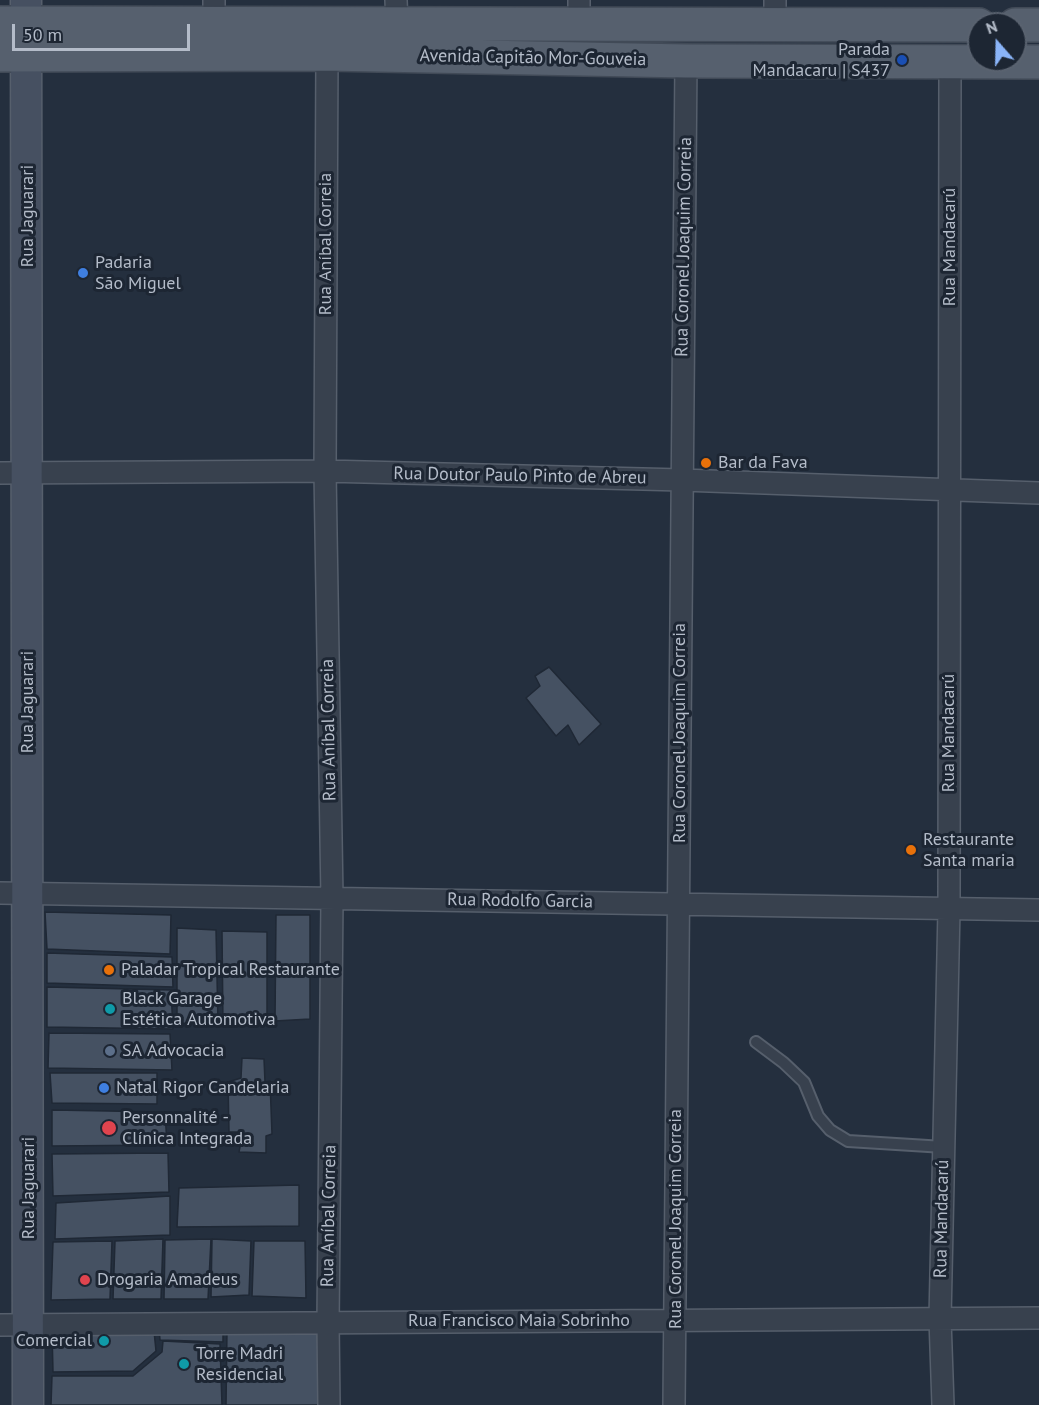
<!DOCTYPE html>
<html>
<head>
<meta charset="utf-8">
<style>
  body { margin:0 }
  #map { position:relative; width:1039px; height:1405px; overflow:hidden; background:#242f3e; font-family:"PT Sans",sans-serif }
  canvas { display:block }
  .north { position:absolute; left:967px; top:12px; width:60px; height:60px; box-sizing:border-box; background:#1d2633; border:2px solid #59626f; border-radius:50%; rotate:340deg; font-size:16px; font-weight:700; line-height:24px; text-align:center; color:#b4bcc9 }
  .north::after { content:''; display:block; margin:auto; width:21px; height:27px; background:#8ab4f8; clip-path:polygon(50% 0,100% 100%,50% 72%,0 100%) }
  .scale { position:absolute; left:12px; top:24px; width:178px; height:27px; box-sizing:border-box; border:3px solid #b4bcc9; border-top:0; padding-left:8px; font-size:18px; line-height:21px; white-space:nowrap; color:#b4bcc9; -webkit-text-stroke:4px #1d2633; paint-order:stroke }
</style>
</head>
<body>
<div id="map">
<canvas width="1039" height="1405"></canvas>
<div class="north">N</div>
<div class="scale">50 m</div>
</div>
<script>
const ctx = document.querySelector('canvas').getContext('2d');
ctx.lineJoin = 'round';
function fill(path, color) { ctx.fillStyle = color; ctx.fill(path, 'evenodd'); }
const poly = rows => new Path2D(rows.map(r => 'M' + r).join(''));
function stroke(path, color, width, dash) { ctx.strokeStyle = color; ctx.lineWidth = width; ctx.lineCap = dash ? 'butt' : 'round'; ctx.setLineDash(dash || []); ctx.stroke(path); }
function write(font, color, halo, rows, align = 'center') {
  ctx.font = font + ' "PT Sans",sans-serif'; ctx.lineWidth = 6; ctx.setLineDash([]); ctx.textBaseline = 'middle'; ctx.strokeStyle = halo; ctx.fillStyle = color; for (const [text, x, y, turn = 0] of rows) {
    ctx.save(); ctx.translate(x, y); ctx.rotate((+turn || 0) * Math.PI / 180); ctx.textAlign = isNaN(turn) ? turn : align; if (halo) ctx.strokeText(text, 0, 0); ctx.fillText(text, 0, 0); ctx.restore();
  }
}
const building = poly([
  [549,667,601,724,579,745,568,725,556,736,526,698,540,686,535,676,549,667],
  [45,912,171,915,170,954,47,949,45,912],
  [276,915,310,915,310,1019,275,1021,276,915],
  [177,928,216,930,218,1024,177,1023,177,928],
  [222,931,267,932,267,1023,223,1024,222,931],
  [47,953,172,957,173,987,47,983,47,953],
  [47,987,171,990,173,1029,47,1027,47,987],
  [49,1033,170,1034,172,1070,48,1068,49,1033],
  [242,1058,264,1059,265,1082,270,1081,272,1134,266,1136,266,1153,239,1152,243,1132,229,1132,228,1082,241,1078,242,1058],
  [50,1073,157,1073,157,1104,52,1103,50,1073],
  [52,1110,165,1112,167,1145,52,1146,52,1110],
  [168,1153,169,1192,53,1196,52,1154,168,1153],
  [299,1185,299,1226,177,1227,179,1188,299,1185],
  [170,1196,170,1235,55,1239,56,1203,170,1196],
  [163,1239,161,1299,113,1299,115,1241,163,1239],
  [211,1239,208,1299,164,1299,165,1240,211,1239],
  [212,1239,251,1241,249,1295,211,1297,212,1239],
  [112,1241,110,1299,51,1300,53,1242,112,1241],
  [254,1241,305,1241,306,1298,252,1296,254,1241],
  [159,1328,223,1329,223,1342,160,1340,159,1328],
  [320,1328,319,1405,226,1405,227,1330,320,1328],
  [52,1330,154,1331,156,1351,133,1371,53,1372,52,1330],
  [163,1341,220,1344,222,1405,51,1405,52,1376,133,1376,162,1352,163,1341]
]);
fill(building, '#455162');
stroke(building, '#1f2835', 1.5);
const lane = poly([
  [756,1042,784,1063,804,1082,818,1116,830,1130,848,1141,944,1147]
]);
const street = poly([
  [396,0,397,24],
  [579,0,579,24],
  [775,0,775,24],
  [214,24,214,0],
  [327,54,325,471,332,898,328,1323,329,1405],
  [0,473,325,471,682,480,1039,493],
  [0,893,1039,910],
  [0,1325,1039,1318],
  [674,1405,686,61],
  [943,1405,940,1319,949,909,950,60]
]);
const secondary = poly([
  [26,0,28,1405]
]);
const primary = poly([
  [0,23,979,25],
  [1015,25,1039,25],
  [0,55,327,54,686,61,1039,62]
]);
stroke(lane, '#565f6c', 14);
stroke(street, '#565f6c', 24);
stroke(secondary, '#565f6c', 33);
stroke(primary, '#414a57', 36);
stroke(lane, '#38414e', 10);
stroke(street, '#38414e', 21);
stroke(secondary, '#465061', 30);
stroke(primary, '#56606e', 33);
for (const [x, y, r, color] of [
  [902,60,6,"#1a4fb4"],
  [83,273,6,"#3f7fe0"],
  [706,463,6,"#e8710a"],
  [911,850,6,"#e8710a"],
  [109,970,6,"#e8710a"],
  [110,1009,6,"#0f9aa8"],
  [110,1051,6,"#5c6f8a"],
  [104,1088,6,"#3f7fe0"],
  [109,1128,8,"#e0444e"],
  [85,1280,6,"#e0444e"],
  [104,1341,6,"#0f9aa8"],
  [184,1364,6,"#0f9aa8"]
]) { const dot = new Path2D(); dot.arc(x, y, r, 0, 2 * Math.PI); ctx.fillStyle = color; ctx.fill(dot); stroke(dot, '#1d2633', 2); }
write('18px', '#b4bcc9', '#1d2633', [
  ["Parada",890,50,"right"],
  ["Mandacaru | S437",890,71,"right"],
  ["Padaria",95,263],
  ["São Miguel",95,284],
  ["Bar da Fava",718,463],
  ["Restaurante",923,840],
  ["Santa maria",923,861],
  ["Paladar Tropical Restaurante",121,970],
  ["Black Garage",122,999],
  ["Estética Automotiva",122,1020],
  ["SA Advocacia",122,1051],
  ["Natal Rigor Candelaria",116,1088],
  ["Personnalité -",122,1118],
  ["Clínica Integrada",122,1139],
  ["Drogaria Amadeus",97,1280],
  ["Comercial",92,1341,"right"],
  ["Torre Madri",196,1354],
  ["Residencial",196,1375]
], 'left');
write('18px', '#b4bcc9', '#1d2633', [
  ["Avenida Capitão Mor-Gouveia",533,58,1],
  ["Rua Jaguarari",28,216,-90],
  ["Rua Aníbal Correia",326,244,-90],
  ["Rua Coronel Joaquim Correia",684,247,-89],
  ["Rua Mandacarú",950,247,-90],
  ["Rua Doutor Paulo Pinto de Abreu",520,476,1],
  ["Rua Jaguarari",28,702,-90],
  ["Rua Aníbal Correia",329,730,-91],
  ["Rua Coronel Joaquim Correia",680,733,-90],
  ["Rua Mandacarú",949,733,-90],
  ["Rua Rodolfo Garcia",520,901,1],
  ["Rua Jaguarari",29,1188,-90],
  ["Rua Aníbal Correia",329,1216,-89],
  ["Rua Coronel Joaquim Correia",676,1219,-90],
  ["Rua Mandacarú",942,1219,-89],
  ["Rua Francisco Maia Sobrinho",519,1321]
]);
</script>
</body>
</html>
